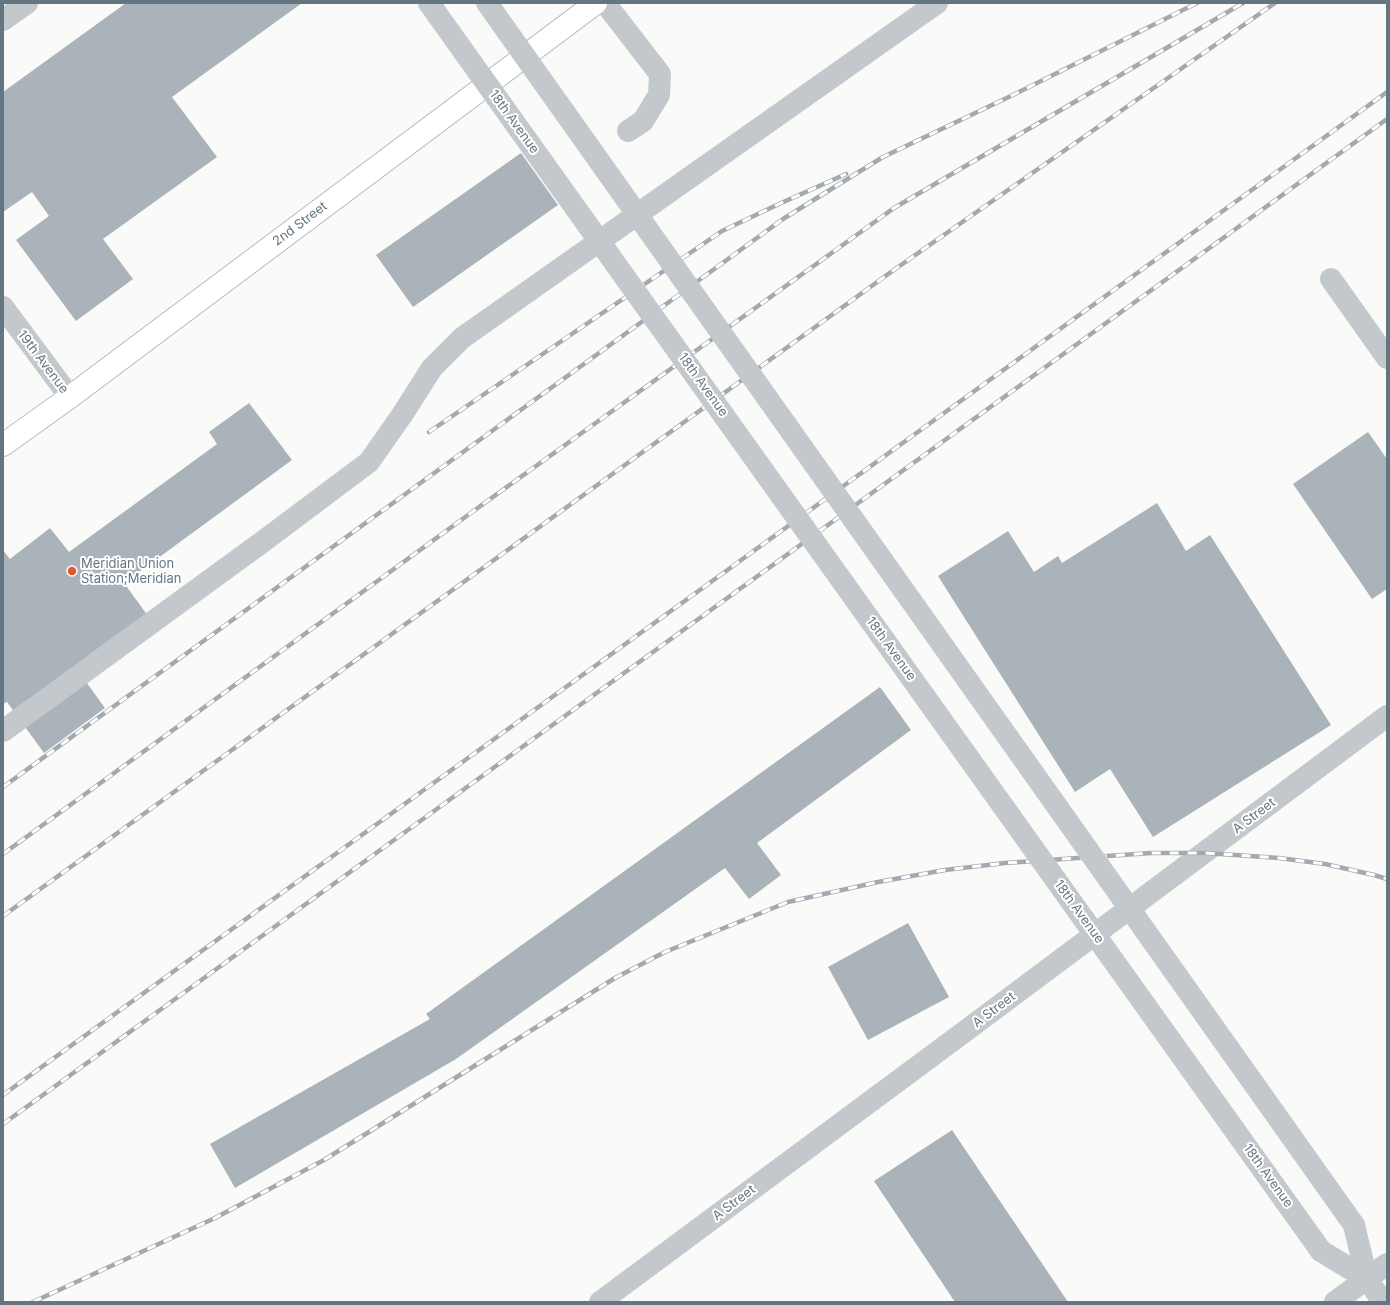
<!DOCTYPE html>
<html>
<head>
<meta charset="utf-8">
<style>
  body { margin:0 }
  #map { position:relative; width:1390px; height:1305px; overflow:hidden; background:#fafaf8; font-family:Inter,sans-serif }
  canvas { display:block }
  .frame { position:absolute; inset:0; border:4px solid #657683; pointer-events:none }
</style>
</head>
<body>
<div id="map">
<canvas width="1390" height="1305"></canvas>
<div class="frame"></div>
</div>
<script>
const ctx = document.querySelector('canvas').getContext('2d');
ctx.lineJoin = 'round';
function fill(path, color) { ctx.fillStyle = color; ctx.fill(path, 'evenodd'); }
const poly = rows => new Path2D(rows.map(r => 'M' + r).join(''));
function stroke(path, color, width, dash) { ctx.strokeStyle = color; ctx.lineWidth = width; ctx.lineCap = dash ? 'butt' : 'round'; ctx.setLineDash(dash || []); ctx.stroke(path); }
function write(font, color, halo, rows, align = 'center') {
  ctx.font = font + ' Inter,sans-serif'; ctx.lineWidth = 4; ctx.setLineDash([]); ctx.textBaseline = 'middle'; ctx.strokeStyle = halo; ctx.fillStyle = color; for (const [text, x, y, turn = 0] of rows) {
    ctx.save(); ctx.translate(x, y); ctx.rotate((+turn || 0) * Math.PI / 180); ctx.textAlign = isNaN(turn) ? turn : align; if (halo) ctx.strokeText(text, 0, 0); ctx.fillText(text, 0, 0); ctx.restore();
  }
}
fill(poly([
  [126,3,302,3,172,97,217,157,103,239,133,279,76,321,16,240,49,216,32,192,3,212,3,92],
  [521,153,558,205,413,307,376,255],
  [249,403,292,460,124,583,148,616,76,668,105,708,44,753,7,702,3,704,3,550,10,559,50,528,69,552,217,444,209,432],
  [1368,432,1387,459,1387,589,1372,599,1293,484],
  [1157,503,1186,551,1210,535,1331,725,1153,837,1110,769,1075,792,938,576,1008,531,1034,572,1058,556,1062,563],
  [880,687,911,730,757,843,781,875,749,899,725,868,456,1059,235,1188,210,1144,430,1019,426,1014],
  [908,923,949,997,868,1040,828,967],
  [952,1130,1068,1302,955,1302,874,1181]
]), '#aab3b9');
const major = poly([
  [3,445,70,397,596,3]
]);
stroke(major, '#b5babe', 24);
stroke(poly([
  [605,3,660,74,659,95,643,121,628,131],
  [3,20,27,3],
  [1331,279,1387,358],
  [3,307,70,397],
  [3,731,265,540,369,462,402,415,432,368,462,338,937,3],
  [1354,1225,1367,1279,1383,1302],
  [1321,1251,1367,1279],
  [600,1302,960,1035,1387,716],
  [1335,1302,1387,1264]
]), '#c3c8cc', 22);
stroke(major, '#fff', 22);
const rail = poly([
  [429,432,722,231,779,204,846,174],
  [3,787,783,219,883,157,1013,95,1197,3],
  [3,854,468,515,894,208,1243,3],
  [3,916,891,272,1275,3],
  [3,1095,1387,92],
  [3,1124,1387,119],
  [33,1302,215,1218,324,1160,615,978,665,952,788,902,878,882,945,870,1005,863,1151,853,1205,853,1279,858,1325,864,1374,875,1387,879]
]);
stroke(rail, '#a2aab0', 4.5);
stroke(rail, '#fff', 3, [9]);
stroke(poly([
  [429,3,1321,1251],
  [487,3,1354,1225]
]), '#c3c8cc', 22);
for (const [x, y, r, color] of [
  [72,571,5,"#e4572e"]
]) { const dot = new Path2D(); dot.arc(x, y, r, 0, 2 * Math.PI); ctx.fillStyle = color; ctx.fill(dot); stroke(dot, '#fff', 1.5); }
write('13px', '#657683', '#fff', [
  ["18th Avenue",514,122,54],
  ["2nd Street",300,224,-37],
  ["19th Avenue",43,362,53],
  ["18th Avenue",703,385,54],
  ["18th Avenue",891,649,54],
  ["A Street",1254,816,-37],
  ["18th Avenue",1079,912,54],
  ["A Street",994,1010,-37],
  ["18th Avenue",1268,1176,54],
  ["A Street",734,1203,-37]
]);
write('13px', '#657683', '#fff', [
  ["Meridian Union",81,564],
  ["Station;Meridian",81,579]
], 'left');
</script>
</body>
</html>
